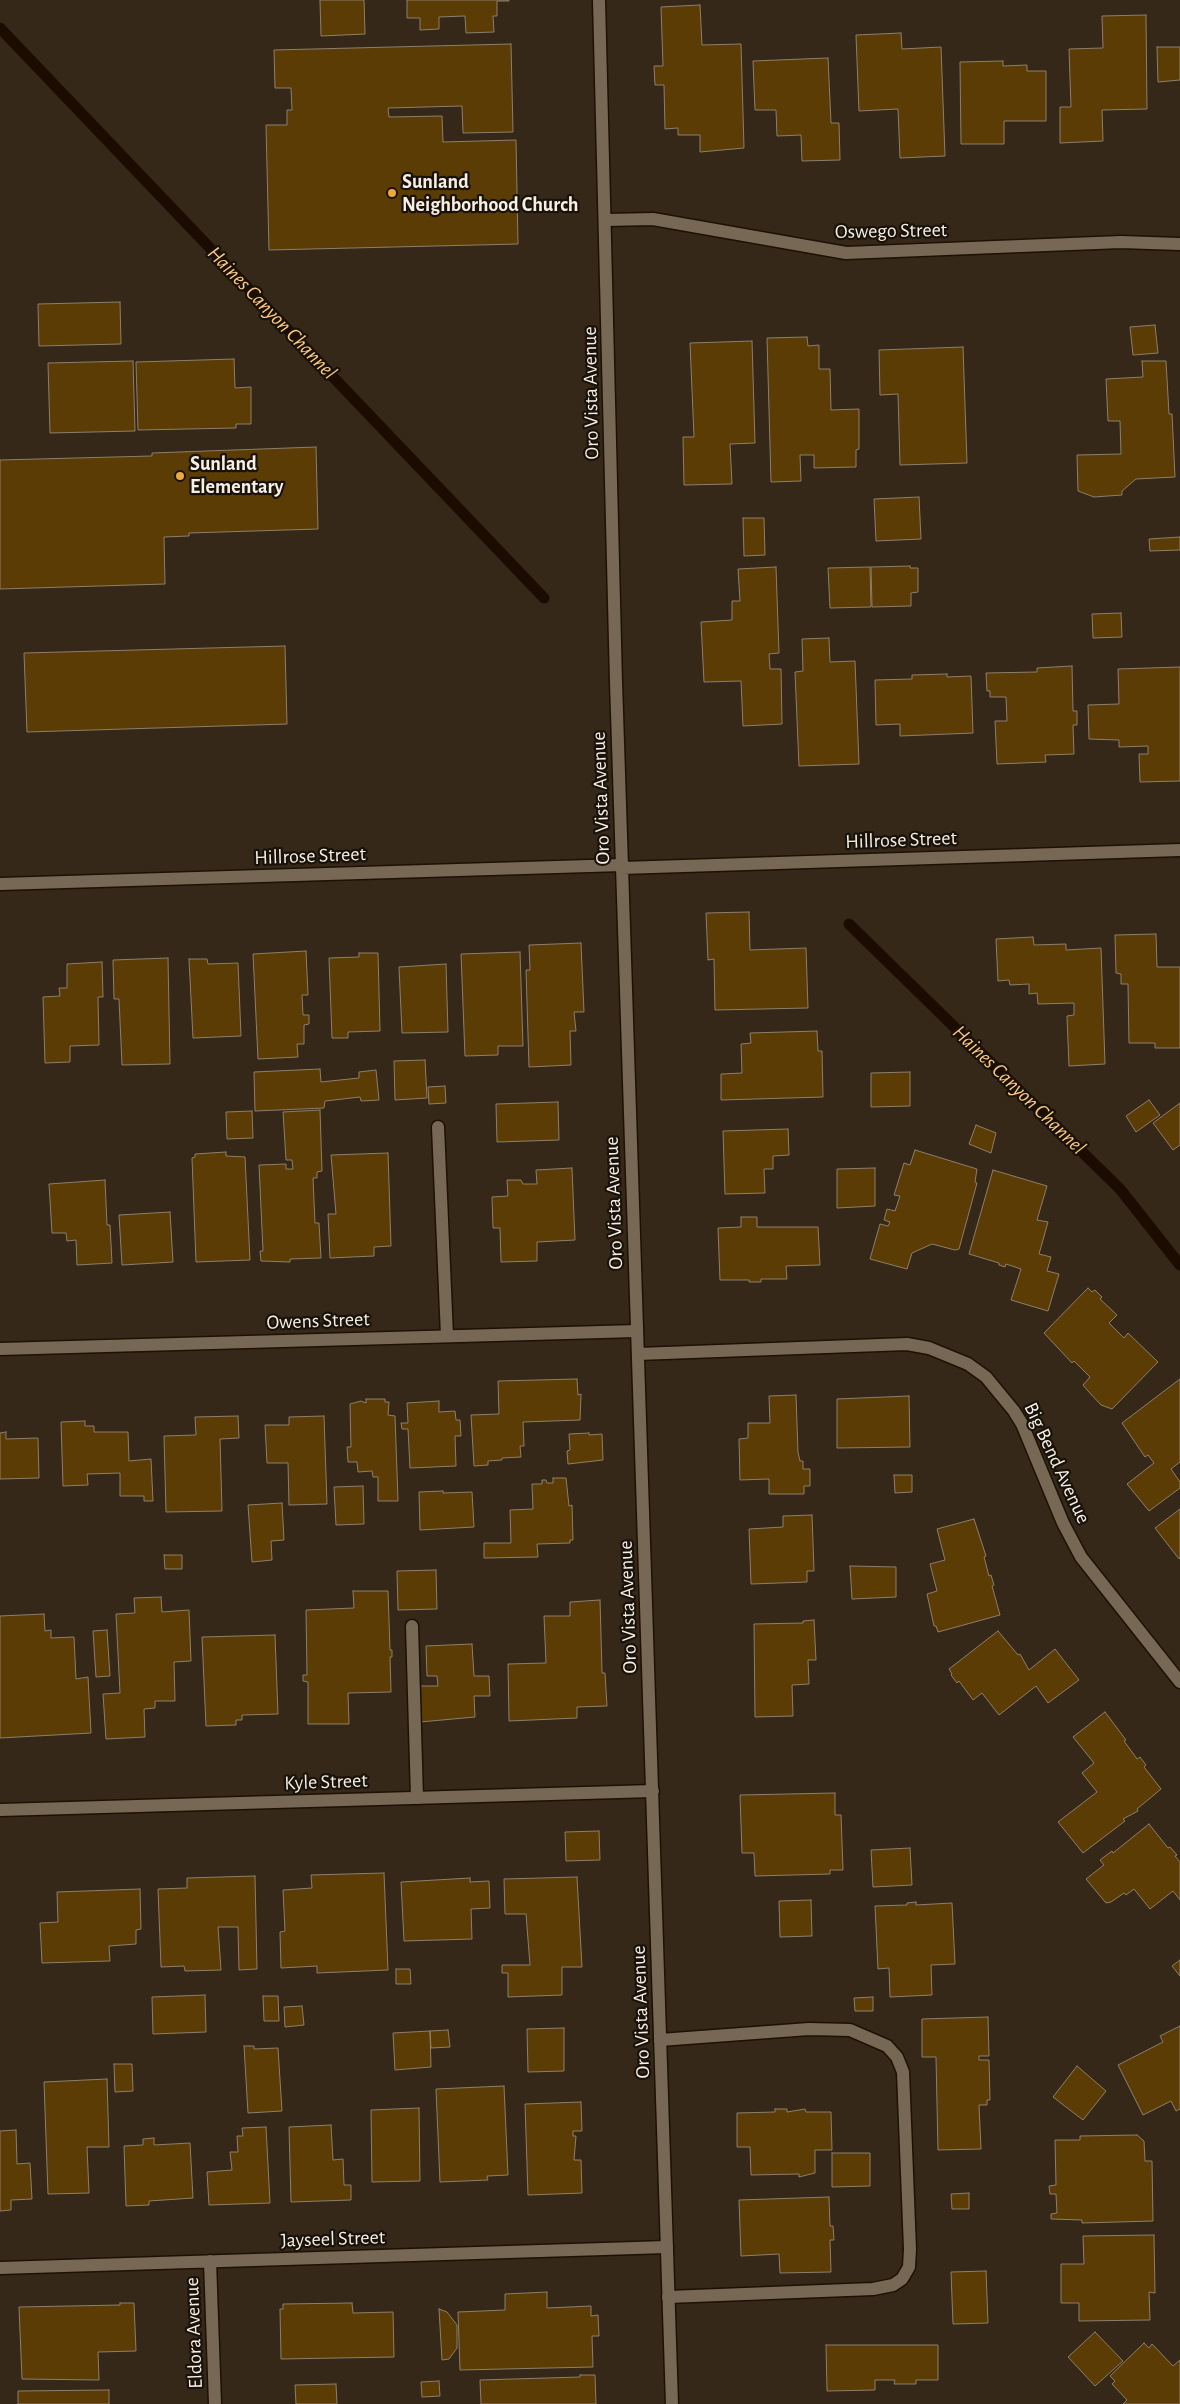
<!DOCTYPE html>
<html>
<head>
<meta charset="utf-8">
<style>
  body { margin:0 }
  canvas { display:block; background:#352818 }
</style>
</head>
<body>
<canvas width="1180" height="2404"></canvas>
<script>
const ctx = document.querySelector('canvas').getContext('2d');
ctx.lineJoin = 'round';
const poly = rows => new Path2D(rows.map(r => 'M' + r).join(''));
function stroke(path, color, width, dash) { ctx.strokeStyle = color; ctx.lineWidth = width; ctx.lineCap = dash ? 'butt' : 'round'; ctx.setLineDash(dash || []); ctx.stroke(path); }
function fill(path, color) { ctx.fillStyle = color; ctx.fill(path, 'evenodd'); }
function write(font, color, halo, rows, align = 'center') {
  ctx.font = font + ' "Alegreya Sans",sans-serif'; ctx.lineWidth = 4.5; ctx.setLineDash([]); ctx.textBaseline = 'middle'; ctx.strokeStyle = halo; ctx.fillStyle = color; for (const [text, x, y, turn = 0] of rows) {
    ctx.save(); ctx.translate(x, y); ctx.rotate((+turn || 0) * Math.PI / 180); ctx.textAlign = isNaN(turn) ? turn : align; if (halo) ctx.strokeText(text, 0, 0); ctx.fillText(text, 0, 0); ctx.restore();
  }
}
stroke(poly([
  [0,28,544,598],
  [849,924,1120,1189,1180,1265]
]), '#1c0b00', 11);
const building = poly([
  [320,0,364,0,365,34,321,36,320,0],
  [407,0,509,0,509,1,497,1,497,16,493,16,494,32,466,33,465,16,439,17,439,29,420,30,420,18,407,18,407,0],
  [700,5,702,45,741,44,744,148,700,152,700,135,678,135,678,128,665,129,664,85,655,85,654,66,663,66,661,7,700,5],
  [1146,15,1147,109,1102,110,1103,141,1060,143,1060,107,1071,107,1069,49,1103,48,1102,16,1146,15],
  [901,33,902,49,941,47,945,156,900,158,898,109,859,111,856,35,901,33],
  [511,44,513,132,463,133,462,106,388,108,389,117,442,116,443,142,516,140,518,244,269,250,266,125,287,125,287,110,292,110,291,88,275,88,274,50,511,44],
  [1157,47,1180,47,1180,80,1158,82,1157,47],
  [828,58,831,123,839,123,840,160,802,161,801,135,777,136,776,110,755,110,753,61,828,58],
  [1003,61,1003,66,1027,65,1027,71,1046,71,1046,121,1004,121,1004,144,961,144,960,62,1003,61],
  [120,302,121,344,39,346,38,304,120,302],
  [1155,325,1158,353,1133,355,1130,327,1155,325],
  [807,337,808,346,819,345,819,369,830,369,831,410,859,409,859,449,856,450,856,467,814,468,814,455,800,455,801,481,771,482,767,338,807,337],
  [752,341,755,443,730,444,732,484,684,485,683,437,694,437,690,343,752,341],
  [963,347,967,463,900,465,898,394,880,395,879,350,963,347],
  [234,359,235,388,251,387,251,424,236,424,236,428,138,430,136,362,234,359],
  [133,361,135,431,50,433,48,363,133,361],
  [1142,361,1166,361,1169,414,1172,414,1175,477,1136,479,1122,491,1122,495,1094,497,1078,491,1077,455,1121,454,1120,421,1108,421,1106,379,1143,377,1142,361],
  [316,447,318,529,189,533,189,536,164,537,165,584,0,589,0,460,152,456,152,453,316,447],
  [919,497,921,539,876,541,874,499,919,497],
  [743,518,764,518,765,555,744,556,743,518],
  [1180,537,1180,550,1150,551,1149,539,1180,537],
  [910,566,910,568,918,568,918,592,911,593,911,606,872,607,871,567,910,566],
  [776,567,779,653,769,654,770,669,781,669,782,724,743,726,741,681,704,682,701,622,732,620,732,601,740,601,738,569,776,567],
  [870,567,871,607,830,608,828,568,870,567],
  [1121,613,1122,637,1093,638,1092,614,1121,613],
  [829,638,830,662,855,661,859,764,799,766,795,672,803,671,802,639,829,638],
  [285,646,287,724,27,732,24,653,285,646],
  [1072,666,1073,711,1077,711,1077,725,1073,725,1074,754,1045,755,1046,762,997,764,995,721,1007,721,1006,697,990,697,990,691,987,691,986,673,1037,672,1037,668,1072,666],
  [1180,667,1180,781,1140,782,1139,754,1148,754,1148,746,1119,747,1119,740,1089,739,1088,705,1119,704,1118,669,1180,667],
  [947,674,947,677,971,676,973,733,900,736,900,724,876,725,875,680,912,679,912,675,947,674],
  [749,912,750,950,806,948,808,1008,715,1010,714,959,708,960,706,913,749,912],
  [1156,934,1157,967,1180,967,1180,1048,1155,1048,1155,1043,1129,1043,1128,984,1121,984,1121,974,1116,973,1115,935,1156,934],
  [1033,937,1034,945,1066,944,1066,950,1101,948,1105,1064,1069,1066,1067,1016,1074,1015,1074,1003,1038,1004,1037,993,1029,994,1029,984,1010,985,1009,980,998,981,996,939,1033,937],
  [581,943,584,1012,574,1012,576,1031,570,1031,571,1065,529,1067,526,970,530,970,529,945,581,943],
  [306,951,308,995,302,995,303,1015,309,1015,309,1024,304,1025,304,1044,297,1044,298,1057,258,1059,253,954,306,951],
  [520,952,523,1046,498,1046,498,1055,465,1056,461,954,520,952],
  [359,953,378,953,380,1031,348,1032,348,1038,332,1038,329,958,359,957,359,953],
  [168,958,170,1064,122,1065,119,999,114,999,113,960,168,958],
  [189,959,207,959,208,964,238,963,241,1036,193,1038,189,959],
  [102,962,103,997,98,997,99,1045,70,1046,70,1062,45,1063,43,997,60,996,59,988,67,988,67,964,102,962],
  [446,964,448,1032,402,1033,399,967,446,964],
  [817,1031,818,1051,822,1051,823,1097,721,1100,721,1074,742,1073,741,1044,751,1043,750,1033,817,1031],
  [425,1060,427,1098,395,1100,394,1061,425,1060],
  [320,1069,321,1082,359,1078,359,1072,376,1070,379,1100,361,1101,360,1097,325,1101,324,1108,255,1111,254,1072,320,1069],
  [910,1072,910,1106,871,1107,871,1073,910,1072],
  [445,1086,446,1103,429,1104,428,1087,445,1086],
  [1149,1100,1160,1115,1136,1132,1126,1116,1149,1100],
  [558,1102,559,1140,497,1142,496,1104,558,1102],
  [1180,1103,1180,1145,1173,1150,1153,1123,1180,1103],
  [320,1110,322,1171,317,1172,317,1178,313,1178,315,1223,319,1223,321,1258,290,1259,290,1262,261,1261,260,1251,263,1251,259,1165,286,1164,286,1169,293,1169,292,1160,286,1160,283,1112,320,1110],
  [252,1111,253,1138,227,1139,226,1112,252,1111],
  [976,1125,996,1133,991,1153,969,1144,976,1125],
  [788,1129,789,1155,773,1156,773,1169,764,1169,765,1193,725,1194,723,1131,788,1129],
  [915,1150,977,1169,975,1182,977,1183,959,1249,955,1250,932,1244,912,1253,907,1269,870,1259,880,1224,888,1226,890,1222,884,1220,887,1209,895,1211,900,1196,894,1195,904,1163,910,1165,915,1150],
  [226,1152,226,1156,245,1157,250,1260,196,1262,192,1158,195,1157,195,1154,226,1152],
  [388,1153,391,1246,374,1247,374,1256,330,1258,328,1214,336,1214,331,1155,388,1153],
  [572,1168,575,1240,537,1242,537,1261,501,1262,500,1228,493,1228,492,1197,508,1196,507,1180,521,1180,523,1184,537,1184,536,1170,572,1168],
  [875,1168,875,1206,837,1208,837,1169,875,1168],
  [993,1170,1047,1186,1037,1220,1048,1222,1039,1254,1051,1257,1047,1271,1059,1274,1048,1311,1011,1300,1021,1269,1006,1264,1005,1267,999,1265,999,1263,969,1254,993,1170],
  [105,1180,107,1225,110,1225,112,1263,77,1265,76,1240,67,1241,66,1233,52,1233,49,1184,105,1180],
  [170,1212,173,1262,122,1265,119,1215,170,1212],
  [741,1217,757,1217,757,1227,818,1227,820,1265,786,1266,787,1279,761,1279,761,1282,749,1282,749,1280,720,1280,718,1228,741,1227,741,1217],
  [1088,1288,1092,1292,1095,1290,1102,1297,1100,1299,1117,1315,1109,1323,1124,1338,1128,1333,1158,1362,1112,1409,1101,1405,1088,1391,1083,1385,1090,1377,1074,1361,1072,1363,1044,1333,1088,1288],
  [577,1379,578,1395,581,1394,580,1420,523,1422,524,1446,520,1446,521,1457,502,1458,502,1460,488,1461,488,1465,474,1466,471,1415,499,1414,498,1381,577,1379],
  [1180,1379,1180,1462,1171,1469,1180,1482,1180,1488,1149,1511,1127,1484,1154,1463,1148,1455,1145,1457,1122,1423,1180,1379],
  [796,1395,798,1452,800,1461,803,1461,803,1469,810,1469,810,1486,804,1486,804,1494,769,1494,769,1479,740,1480,739,1439,748,1438,748,1423,770,1423,769,1396,796,1395],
  [909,1396,910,1447,837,1448,837,1399,909,1396],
  [366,1399,385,1399,385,1402,389,1402,388,1415,395,1416,398,1501,378,1501,378,1477,373,1477,372,1471,358,1472,357,1462,348,1462,347,1447,351,1447,350,1404,361,1401,366,1403,366,1399],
  [439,1401,439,1412,455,1411,456,1420,460,1420,461,1436,455,1436,456,1466,410,1468,408,1429,402,1429,401,1423,408,1423,407,1403,439,1401],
  [238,1416,239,1438,220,1439,222,1511,166,1512,164,1436,196,1435,195,1417,238,1416],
  [324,1416,327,1504,289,1505,288,1463,267,1463,265,1425,289,1425,289,1417,324,1416],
  [85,1421,85,1426,94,1426,94,1432,128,1432,129,1461,151,1459,153,1501,144,1501,144,1496,120,1496,120,1473,87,1474,88,1485,63,1486,61,1422,85,1421],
  [6,1432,6,1439,38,1438,39,1478,0,1479,0,1433,6,1432],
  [589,1433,589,1435,602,1434,603,1460,568,1464,567,1451,570,1450,569,1434,589,1433],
  [894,1475,912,1475,912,1492,895,1493,894,1475],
  [553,1478,566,1478,569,1506,572,1505,573,1540,570,1540,570,1543,537,1544,538,1557,484,1558,484,1543,511,1543,510,1510,533,1509,532,1484,542,1484,542,1480,546,1480,547,1483,553,1483,553,1478],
  [363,1486,364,1524,336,1525,334,1487,363,1486],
  [443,1491,443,1493,472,1492,474,1527,420,1530,419,1492,443,1491],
  [282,1503,284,1540,271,1541,272,1560,252,1562,248,1505,282,1503],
  [1180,1509,1180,1558,1179,1559,1155,1528,1180,1509],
  [812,1515,814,1571,807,1571,807,1582,751,1584,749,1529,783,1527,783,1516,812,1515],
  [974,1519,986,1556,984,1557,989,1576,991,1575,994,1585,992,1586,1000,1615,938,1632,936,1626,934,1626,927,1594,937,1591,930,1564,945,1560,937,1529,974,1519],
  [164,1555,182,1555,182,1569,165,1569,164,1555],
  [850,1566,896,1567,896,1597,852,1599,850,1566],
  [436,1570,437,1609,398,1610,397,1571,436,1570],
  [353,1591,388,1591,390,1650,392,1650,392,1657,390,1657,391,1692,348,1693,349,1724,308,1724,308,1682,303,1681,303,1675,307,1675,306,1610,354,1608,353,1591],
  [161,1597,162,1612,189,1610,191,1661,174,1662,175,1701,155,1701,155,1708,144,1709,145,1737,106,1739,103,1694,120,1693,116,1614,135,1613,134,1598,161,1597],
  [600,1600,602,1673,605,1673,607,1706,577,1707,577,1718,509,1721,508,1664,546,1663,544,1616,570,1616,570,1602,600,1600],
  [44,1614,45,1631,51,1630,51,1638,74,1637,76,1679,88,1677,91,1733,0,1738,0,1616,44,1614],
  [814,1620,816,1660,808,1660,809,1684,792,1685,793,1716,755,1717,754,1624,803,1623,803,1621,814,1620],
  [107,1630,110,1676,96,1677,93,1631,107,1630],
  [998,1631,1018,1655,1020,1654,1029,1670,1055,1649,1079,1680,1048,1703,1036,1686,999,1715,982,1693,973,1700,959,1681,957,1683,951,1675,952,1674,949,1669,998,1631],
  [275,1635,278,1714,242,1715,242,1720,236,1720,236,1725,206,1726,202,1637,275,1635],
  [472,1644,474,1676,489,1676,490,1696,474,1696,475,1717,420,1722,419,1686,438,1686,437,1676,427,1676,426,1646,472,1644],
  [1105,1712,1126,1740,1124,1741,1137,1759,1140,1757,1146,1765,1144,1767,1161,1789,1137,1809,1138,1811,1123,1819,1125,1821,1083,1853,1058,1822,1097,1792,1082,1773,1094,1763,1073,1737,1105,1712],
  [835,1793,835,1815,841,1815,843,1870,830,1870,830,1874,755,1876,754,1853,742,1853,740,1795,835,1793],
  [1149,1824,1168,1848,1170,1847,1177,1855,1175,1856,1180,1862,1180,1900,1173,1891,1150,1909,1134,1889,1126,1895,1124,1893,1111,1902,1106,1903,1086,1879,1104,1865,1100,1860,1112,1851,1113,1853,1149,1824],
  [599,1831,600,1860,566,1861,565,1832,599,1831],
  [910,1848,912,1885,873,1887,871,1850,910,1848],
  [384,1873,388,1970,317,1973,317,1966,281,1968,280,1932,285,1931,283,1890,312,1888,311,1875,384,1873],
  [255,1876,257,1969,239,1970,238,1927,218,1927,221,1970,185,1971,184,1966,161,1967,158,1889,187,1888,187,1878,255,1876],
  [577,1877,582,1967,562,1967,562,1995,508,1997,508,1973,502,1973,502,1965,530,1965,526,1914,505,1914,504,1879,577,1877],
  [470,1878,470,1882,489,1881,490,1908,471,1909,472,1939,404,1941,401,1882,470,1878],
  [140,1889,141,1929,136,1930,136,1944,109,1946,110,1961,42,1963,40,1923,58,1922,57,1892,140,1889],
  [811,1900,812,1936,780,1937,779,1901,811,1900],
  [916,1902,916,1905,952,1903,955,1964,931,1965,932,1995,890,1997,889,1968,878,1969,875,1906,907,1905,907,1903,916,1902],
  [1180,1960,1180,1976,1172,1966,1180,1960],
  [396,1969,410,1969,411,1984,396,1984,396,1969],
  [205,1995,206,2032,153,2034,152,1997,205,1995],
  [263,1996,278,1996,279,2021,264,2021,263,1996],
  [873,1997,873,2011,855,2011,854,1998,873,1997],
  [302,2006,304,2025,285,2027,284,2007,302,2006],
  [988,2017,989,2056,979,2056,979,2060,989,2060,990,2100,987,2100,987,2105,979,2105,981,2149,938,2150,936,2057,922,2057,922,2019,988,2017],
  [1180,2026,1180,2109,1176,2111,1171,2101,1143,2115,1118,2065,1163,2042,1160,2036,1180,2026],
  [564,2028,564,2071,528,2072,527,2029,564,2028],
  [448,2030,450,2047,431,2048,430,2031,448,2030],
  [430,2031,431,2067,395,2070,393,2033,430,2031],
  [244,2046,254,2046,254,2049,278,2048,282,2111,248,2113,244,2046],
  [114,2064,132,2064,133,2091,115,2092,114,2064],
  [1077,2066,1106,2091,1083,2120,1053,2097,1077,2066],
  [107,2079,109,2147,87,2147,89,2193,48,2194,44,2082,107,2079],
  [504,2086,508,2175,487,2176,488,2180,440,2182,436,2089,504,2086],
  [581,2102,582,2131,573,2131,573,2136,576,2136,574,2160,581,2160,582,2193,528,2195,525,2104,581,2102],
  [419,2108,420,2181,372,2182,371,2110,419,2108],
  [775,2109,787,2109,787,2112,805,2109,806,2112,831,2112,832,2150,815,2150,815,2173,799,2177,799,2174,751,2175,750,2147,737,2147,737,2113,775,2112,775,2109],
  [331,2125,333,2160,343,2159,344,2185,351,2185,351,2200,291,2202,289,2127,331,2125],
  [266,2127,270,2203,209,2205,207,2172,232,2170,230,2152,238,2152,237,2136,243,2136,242,2128,266,2127],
  [16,2130,17,2164,30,2163,32,2199,11,2200,11,2210,0,2211,0,2131,16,2130],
  [1137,2135,1144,2141,1145,2161,1152,2161,1153,2221,1082,2223,1082,2220,1051,2219,1051,2214,1057,2213,1056,2194,1050,2194,1049,2186,1056,2185,1055,2140,1080,2140,1080,2136,1137,2135],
  [154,2138,154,2145,190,2143,193,2198,149,2201,149,2205,126,2206,124,2146,143,2145,143,2139,154,2138],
  [832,2153,870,2153,870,2186,832,2187,832,2153],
  [969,2193,969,2209,952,2209,951,2194,969,2193],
  [829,2197,830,2226,833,2226,834,2240,830,2240,831,2272,780,2273,779,2254,741,2256,739,2200,829,2197],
  [1154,2235,1155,2293,1149,2292,1150,2320,1079,2321,1079,2303,1061,2303,1061,2264,1084,2264,1083,2236,1154,2235],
  [986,2271,988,2323,953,2324,951,2272,986,2271],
  [547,2292,547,2308,591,2306,591,2316,598,2315,599,2336,592,2336,593,2367,460,2370,458,2312,505,2310,505,2294,547,2292],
  [120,2303,134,2303,136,2351,98,2352,99,2380,22,2379,19,2307,120,2305,120,2303],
  [352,2303,353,2313,393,2312,394,2357,281,2359,280,2309,283,2309,283,2304,352,2303],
  [439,2309,447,2312,457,2325,457,2348,449,2359,442,2360,439,2309],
  [1095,2332,1123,2361,1095,2386,1068,2357,1095,2332],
  [1144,2343,1149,2348,1152,2344,1173,2366,1180,2360,1180,2404,1123,2404,1127,2400,1112,2384,1115,2381,1110,2376,1144,2343],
  [826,2345,938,2345,938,2380,916,2380,916,2384,894,2384,895,2380,875,2380,875,2390,827,2391,826,2345],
  [580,2375,595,2375,596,2404,481,2404,480,2380,580,2377,580,2375],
  [439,2381,440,2396,422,2397,421,2382,439,2381],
  [336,2384,337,2404,296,2404,295,2385,336,2384],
  [109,2390,109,2404,18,2404,18,2391,109,2390]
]);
fill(building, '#5c3c05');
stroke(building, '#8d7e6b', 1);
const service = poly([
  [438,1127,447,1336],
  [412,1626,417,1798],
  [660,2040,809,2029,850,2030,887,2046,897,2057,903,2072,910,2249,909,2267,902,2279,893,2285,873,2289,668,2297]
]);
const minor = poly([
  [606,220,653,219,846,253,1121,242,1180,244],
  [0,1349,637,1331],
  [638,1354,907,1344,929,1348,968,1364,986,1377,1014,1411,1022,1424,1063,1523,1081,1557,1180,1682],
  [0,1810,653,1791],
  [210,2261,215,2404],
  [0,2268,667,2247]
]);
const tertiary = poly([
  [599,0,616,682,672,2404],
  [622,868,1180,850],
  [0,884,622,865]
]);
stroke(service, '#1c1103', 15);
stroke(minor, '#1c1103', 15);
stroke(tertiary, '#1c1103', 15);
stroke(service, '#776856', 12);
stroke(minor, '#776856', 12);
stroke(tertiary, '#776856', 12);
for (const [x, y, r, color] of [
  [392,193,5,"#eea83c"],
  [180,476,5,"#eea83c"]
]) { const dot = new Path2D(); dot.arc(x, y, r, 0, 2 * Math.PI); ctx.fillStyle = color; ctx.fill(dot); stroke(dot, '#18120b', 2); }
write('bold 20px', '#f7efe4', '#18120b', [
  ["Sunland",402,182],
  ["Neighborhood Church",402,205],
  ["Sunland",190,464],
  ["Elementary",190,487]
], 'left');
write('20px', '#f7efe4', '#18120b', [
  ["Oswego Street",891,231,-1],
  ["Oro Vista Avenue",591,393,-91],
  ["Oro Vista Avenue",601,798,-92],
  ["Hillrose Street",901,840,-2],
  ["Hillrose Street",310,856,-2],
  ["Oro Vista Avenue",614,1203,-92],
  ["Owens Street",318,1321,-2],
  ["Big Bend Avenue",1057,1463,65],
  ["Oro Vista Avenue",628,1607,-92],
  ["Kyle Street",326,1782,-2],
  ["Oro Vista Avenue",641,2012,-92],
  ["Jayseel Street",333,2239,-2],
  ["Eldora Avenue",194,2333,-92]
]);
write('italic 21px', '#fec880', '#18120b', [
  ["Haines Canyon Channel",272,313,46],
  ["Haines Canyon Channel",1019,1090,44]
]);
</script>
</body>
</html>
